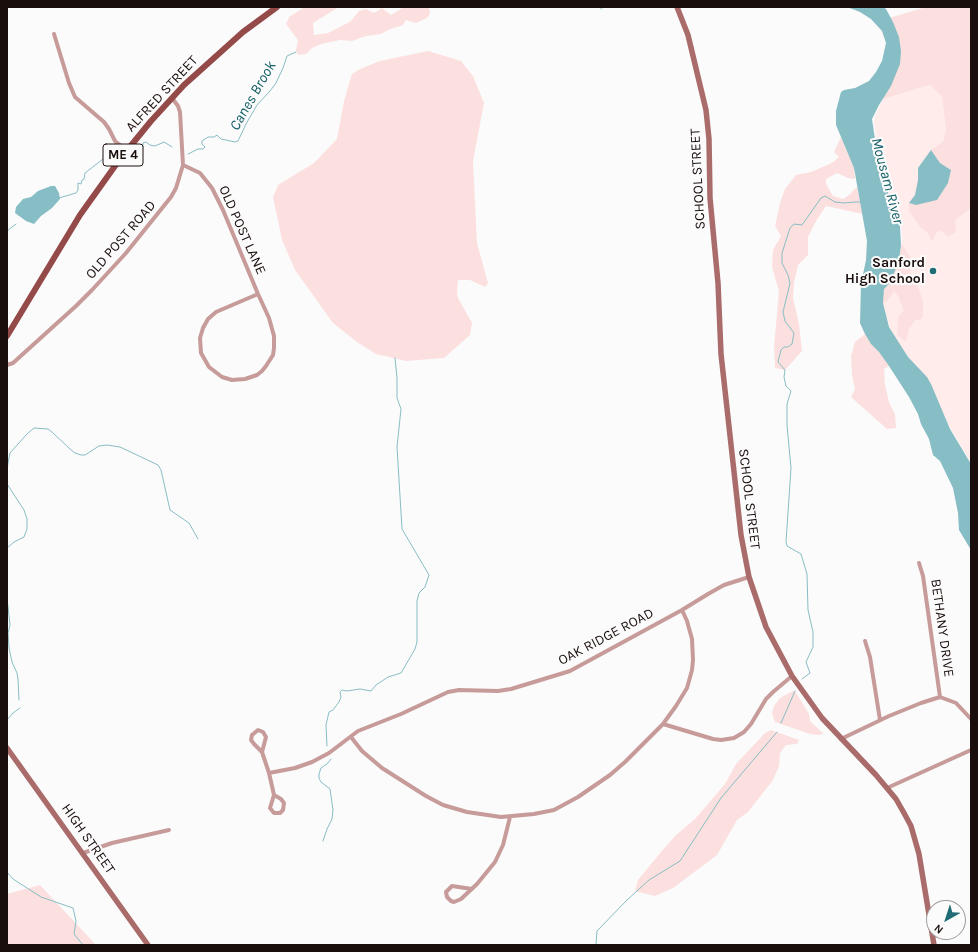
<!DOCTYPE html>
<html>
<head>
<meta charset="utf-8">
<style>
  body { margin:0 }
  #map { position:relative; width:978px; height:952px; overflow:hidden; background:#fbfbfb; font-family:Karla,sans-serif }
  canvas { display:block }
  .frame { position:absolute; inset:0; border:8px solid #1a0e0d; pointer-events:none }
  .north { position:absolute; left:926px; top:900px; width:40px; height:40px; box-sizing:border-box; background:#fbfbfb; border:1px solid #a19c9c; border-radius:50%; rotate:219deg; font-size:11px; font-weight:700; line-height:16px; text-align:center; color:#1a0e0d }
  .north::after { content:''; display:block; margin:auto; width:14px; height:18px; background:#216c74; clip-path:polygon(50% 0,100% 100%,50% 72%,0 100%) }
</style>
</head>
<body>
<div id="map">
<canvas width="978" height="952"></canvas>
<div class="frame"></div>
<div class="north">N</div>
</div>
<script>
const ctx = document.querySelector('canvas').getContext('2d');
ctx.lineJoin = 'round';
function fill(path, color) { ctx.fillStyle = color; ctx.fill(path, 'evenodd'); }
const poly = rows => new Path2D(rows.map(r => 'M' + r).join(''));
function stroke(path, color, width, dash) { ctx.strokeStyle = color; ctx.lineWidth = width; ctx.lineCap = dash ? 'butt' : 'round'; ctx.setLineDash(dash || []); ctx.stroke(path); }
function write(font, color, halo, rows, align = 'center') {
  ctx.font = font + ' Karla,sans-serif'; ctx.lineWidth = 4; ctx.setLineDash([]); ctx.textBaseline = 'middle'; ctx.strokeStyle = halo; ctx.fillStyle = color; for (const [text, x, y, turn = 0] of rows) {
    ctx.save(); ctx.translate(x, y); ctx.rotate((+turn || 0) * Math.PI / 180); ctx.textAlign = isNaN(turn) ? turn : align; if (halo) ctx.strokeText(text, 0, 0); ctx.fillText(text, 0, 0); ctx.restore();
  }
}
fill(poly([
  [971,73,971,463,948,424,926,376,904,354,897,343,890,328,883,304,883,292,894,276,901,253,902,238,901,224,887,192,879,162,877,140,874,122,875,116,883,99]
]), '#ffeceb');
fill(poly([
  [305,7,339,7,313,23,314,35,328,33,342,26,351,21,359,11,366,9,374,13,382,8,391,15,404,7,429,7,430,14,427,18,416,23,406,20,403,25,388,30,381,34,366,36,352,41,340,40,321,44,312,48,306,54,298,55,296,50,298,40,286,24,289,17],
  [926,7,971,7,971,208,955,220,956,232,948,237,941,230,936,233,934,239,932,241,927,232,921,228,909,211,909,203,916,205,951,170,940,163,931,150,943,142,946,129,942,96,930,85,863,105,886,75,886,19],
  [428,51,461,61,473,76,484,103,473,161,477,243,488,283,485,287,470,280,458,280,457,292,458,298,472,323,470,335,444,358,406,361,376,354,357,342,333,323,295,270,282,240,273,197,278,185,314,163,337,139,344,101,352,74,360,69,380,61],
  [841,137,854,168,855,179,848,178,837,173,826,179,826,184,833,196,843,199,849,195,857,187,863,214,826,206,816,221,808,237,808,255,798,265,794,283,793,298,799,324,802,351,785,370,775,368,774,347,779,291,772,267,773,250,781,236,775,226,780,203,785,189,796,175,811,172,832,163,839,157,834,152],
  [901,245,904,246,911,259,910,281,917,283,923,302,923,316,920,320,915,320,909,329,906,342,897,334,898,319,900,314,904,311,898,296,894,291,887,301,883,303,884,289,890,283,899,261],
  [865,334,871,344,879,352,889,366,884,369,885,385,889,402,895,414,896,428,887,429,851,397,855,389,852,375,851,356,855,342],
  [793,691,795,691,809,714,810,721,824,734,817,735,810,734,775,722,772,713,774,706,780,698],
  [771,730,799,740,797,744,786,745,780,753,779,766,773,780,748,812,737,820,717,855,673,888,655,896,635,891,638,880,661,852,675,836,695,819,725,784,736,764,765,733],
  [40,885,96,945,7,945,7,894]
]), '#fce0df');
fill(poly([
  [847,7,883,7,886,9,893,22,899,37,901,51,900,64,891,86,879,105,872,119,878,159,883,173,890,200,900,226,901,245,899,261,890,283,884,289,883,303,889,327,908,357,927,377,931,384,950,429,971,464,971,550,959,530,958,513,953,488,940,461,933,455,929,439,921,424,918,414,909,397,889,366,879,352,871,344,865,334,860,323,861,284,866,260,867,241,854,168,836,125,836,111,841,92,844,90,855,88,869,81,876,72,882,61,886,43,882,31,871,19,860,12],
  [931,150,940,163,951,170,948,183,937,200,916,205,909,203,915,195,918,180,918,168],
  [51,186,55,186,59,193,60,199,52,208,41,216,34,224,26,221,15,213,16,207,23,199,31,197,38,191]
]), '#87bdc4');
stroke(poly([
  [601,9,602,7],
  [188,154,198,149,203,149,205,147,202,144,202,141,208,137,214,137,217,135,221,139,235,142,238,141,246,124,257,105,270,91,276,83,283,68,287,56,296,52],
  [126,163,129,161,135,153,139,152,143,148,143,143,146,142,150,145,155,146,164,142,172,147],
  [59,198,76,193,78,190,78,183,81,184,82,180,84,179,85,173,107,156,112,158],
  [7,231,16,224],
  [7,471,8,463,10,453,27,434,34,428,48,429,52,432,70,449,75,453,81,455,85,455,99,446,107,445,120,447,158,465,161,470,170,510,189,523,198,539],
  [7,484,24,510,27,519,27,529,24,537,14,542,7,548],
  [7,598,10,625,8,633,9,648,12,662,17,673,18,679,19,700],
  [802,679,810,673,806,662,813,647,813,632,808,610,807,574,801,554,787,546,786,542,791,468,787,425,787,404,791,391,786,386,784,377,785,370,778,362,781,350,784,347,788,347,792,344,794,333,785,321,783,312,790,283,788,275,782,263,782,253,790,228,794,224,802,225,821,198,825,196,835,202,844,203,855,202,860,202],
  [7,720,13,713,20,708],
  [781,723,795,691],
  [327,746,326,725,329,712,333,710,339,702,341,697,340,692,342,690,347,691,360,689,371,691,376,685,388,677,401,673,415,649,417,642,417,601,419,593,425,587,429,575,402,529,397,447,401,409,397,398,397,378,395,358],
  [323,841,327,829,332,819,333,810,330,789,321,782,319,778,319,774,321,768,328,763,331,759],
  [7,872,13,879,41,897,73,908,76,921,74,934,83,945],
  [596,945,597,931,627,900,649,880,680,861,721,798,777,732]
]), '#87bdc4', 1);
stroke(poly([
  [54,34,69,83,75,97,104,122,109,129,115,141,127,151],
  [183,165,200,173,212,188,223,210,258,294,269,318,274,336,274,348,273,355,266,366,262,371,257,375,245,379,232,380,222,377,209,367,201,353,200,338,203,328,208,319,216,312,258,294],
  [7,365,13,363,76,306,92,290,126,253,171,197,176,188,183,165,180,112,178,106,172,98],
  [919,563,923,576,940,697],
  [865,641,870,657,880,720],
  [663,724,713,739,721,740,734,738,744,732,751,724,766,699,773,692,792,676],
  [351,737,362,751,382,768,426,796,443,805,467,812,501,817,534,814,554,810,578,797,610,775,625,762,663,724,676,706,687,688,692,670,693,660,692,639,687,621,682,610],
  [841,739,889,716,921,703,940,697,956,703,971,719],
  [262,752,266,737,263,732,258,730,252,735,251,740,254,744,262,752,269,773,274,795,270,808,274,813,280,813,283,810,284,803,281,799,274,795],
  [269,773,295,768,312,762,329,753,358,731,401,714,448,692,459,690,498,691,511,689,570,671,682,610,708,594,724,585,749,577],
  [887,788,971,750],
  [83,853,112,843,169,830],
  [472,889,452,886,446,892,447,897,451,901,454,902,461,899,477,884,495,862,503,845,510,817]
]), '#c69b99', 4);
stroke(poly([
  [677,7,688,35,706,110,709,139,710,198,718,283,721,354,741,535,749,577,766,627,792,676,822,718,876,775,896,799,904,813,911,826,919,854,934,945],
  [7,748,148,945]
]), '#a96c6a', 5.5);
stroke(poly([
  [7,336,80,215,120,159,151,121,184,85,243,32,277,7]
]), '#934a49', 6);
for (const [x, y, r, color] of [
  [933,271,4,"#216c74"]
]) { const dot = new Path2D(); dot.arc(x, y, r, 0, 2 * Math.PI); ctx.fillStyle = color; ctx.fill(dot); stroke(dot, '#fbfbfb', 1.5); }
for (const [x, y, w] of [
  [123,155,40]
]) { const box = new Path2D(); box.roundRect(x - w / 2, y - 11, w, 22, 3); ctx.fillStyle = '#fbfbfb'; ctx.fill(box); stroke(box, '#1a0e0d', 1); }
write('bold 13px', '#1a0e0d', null, [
  ["ME 4",123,155]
]);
write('14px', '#1a0e0d', '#fbfbfb', [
  ["ALFRED STREET",162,94,-47],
  ["SCHOOL STREET",698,179,-93],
  ["OLD POST LANE",242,230,66],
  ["OLD POST ROAD",121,240,-49],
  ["SCHOOL STREET",749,499,83],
  ["BETHANY DRIVE",942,628,82],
  ["OAK RIDGE ROAD",606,637,-28],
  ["HIGH STREET",88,839,55]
]);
write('bold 14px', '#1a0e0d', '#fbfbfb', [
  ["Sanford",925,263],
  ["High School",925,279]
], 'right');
write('italic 15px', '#145e66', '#fbfbfb', [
  ["Canes Brook",253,96,-60],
  ["Mousam River",887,181,75]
]);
</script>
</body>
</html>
